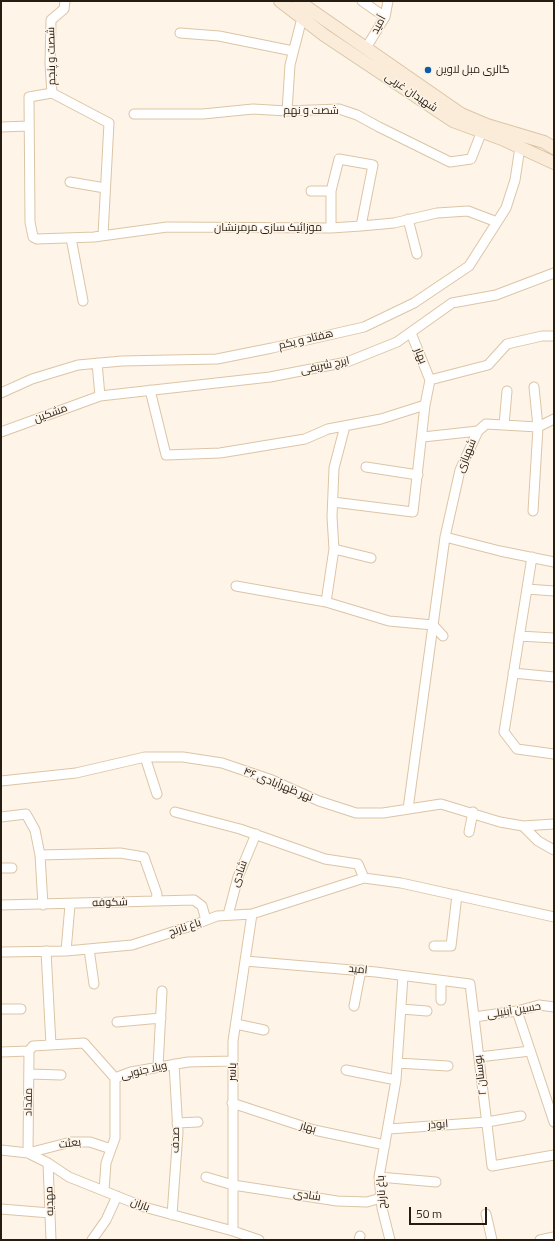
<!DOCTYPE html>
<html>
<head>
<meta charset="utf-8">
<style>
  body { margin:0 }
  #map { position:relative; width:555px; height:1241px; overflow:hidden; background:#fef4e8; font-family:"Titillium Web",sans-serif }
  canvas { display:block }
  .frame { position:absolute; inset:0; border:2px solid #261d12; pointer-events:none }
  .scale { position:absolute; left:409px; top:1207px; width:78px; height:18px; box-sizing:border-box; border:2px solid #261d12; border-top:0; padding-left:5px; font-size:12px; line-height:14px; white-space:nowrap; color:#261d12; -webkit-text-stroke:3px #fef4e8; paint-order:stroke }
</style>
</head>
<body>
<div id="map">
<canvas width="555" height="1241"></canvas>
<div class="frame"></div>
<div class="scale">50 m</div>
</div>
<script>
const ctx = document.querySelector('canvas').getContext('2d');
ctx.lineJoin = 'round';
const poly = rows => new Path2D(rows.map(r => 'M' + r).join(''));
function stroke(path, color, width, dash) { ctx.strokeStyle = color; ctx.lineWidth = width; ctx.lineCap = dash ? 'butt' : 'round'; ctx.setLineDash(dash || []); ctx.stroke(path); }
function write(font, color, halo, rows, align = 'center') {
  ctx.font = font + ' "Titillium Web",Cairo,sans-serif'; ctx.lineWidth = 3; ctx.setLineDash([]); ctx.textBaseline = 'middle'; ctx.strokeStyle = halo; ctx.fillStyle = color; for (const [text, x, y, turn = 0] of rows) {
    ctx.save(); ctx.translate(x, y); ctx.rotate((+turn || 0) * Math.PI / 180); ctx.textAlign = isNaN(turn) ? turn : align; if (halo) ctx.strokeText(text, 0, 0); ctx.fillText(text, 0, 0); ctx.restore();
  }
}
const minor = poly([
  [362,1,385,17],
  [180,33,219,36,293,51],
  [366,48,385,17,388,1],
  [52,93,29,97,30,222,33,237,37,239,94,237,167,227,331,228,361,226,394,223,437,213,468,211,497,222],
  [52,93,109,123,103,235],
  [52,93,50,64,51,20,64,9,65,1],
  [287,111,290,65,302,18],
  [134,114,203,114,253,109,287,111,339,109,357,115,379,127,450,162,471,159,482,131],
  [1,127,29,126],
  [70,182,105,188],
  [311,191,331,191],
  [408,219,417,254],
  [331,228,331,191,339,159,373,165,361,226],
  [71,238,83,301],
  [411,333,430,380],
  [97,363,100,396],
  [150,390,166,455,220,453,305,439,328,429,381,419,425,405],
  [1,393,32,379,78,365,122,361,217,359,272,348,364,327,414,303,469,266,506,208,515,180,520,147],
  [504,425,507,391],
  [1,432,100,396,270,377,347,362,397,342,452,303,496,295,554,273],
  [423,437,478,431],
  [366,467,418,475],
  [333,502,413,512,425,405,430,380,488,365,507,344,542,336,554,336],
  [533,511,538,427,534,387],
  [445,537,500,551,554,562],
  [334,549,371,558],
  [532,557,504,732,517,749,554,754],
  [236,586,326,602,389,621,433,625,443,636],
  [527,589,554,591],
  [326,602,334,549,332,517,334,468,345,426],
  [519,636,554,638],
  [513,673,554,677],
  [145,757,157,794],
  [1,781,76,773,145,757,183,757,222,763,272,780,319,801,356,813,383,813,441,804,500,822,523,826,554,824],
  [408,809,445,537,460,470,478,431,486,424,538,427,554,419],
  [175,812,240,829,325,859,358,864,364,878],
  [1,817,26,814,35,830,40,855,120,853,144,857,157,894,156,901],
  [523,826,538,841,554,850],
  [469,832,473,812],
  [40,855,43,905],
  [1,868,12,868],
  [1,905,194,900,202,906,206,920],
  [228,915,238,877,256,834],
  [434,946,451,946,457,895],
  [89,949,94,984],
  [46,951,51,1045],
  [66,951,70,905],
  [1,952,66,951,132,945,194,925,217,916,252,914,364,878,401,883,554,917],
  [245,961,376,972,470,984,492,1166,554,1155],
  [441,981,441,1000],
  [354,1006,361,970],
  [1,1009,21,1009],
  [401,1009,427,1011],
  [517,1011,554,1122],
  [474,1017,517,1011,539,1005,554,1007],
  [117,1022,161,1018],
  [236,1024,264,1030],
  [1,1052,29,1051,33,1046,84,1043,115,1078,131,1072,188,1062,233,1061],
  [479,1057,530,1051],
  [397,1063,448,1066],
  [158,1067,162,991],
  [346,1070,396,1080],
  [29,1074,61,1075],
  [232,1103,314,1130,385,1145],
  [177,1123,198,1122],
  [389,1129,487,1122,521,1116],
  [1,1150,28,1153,71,1142,90,1142,111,1149],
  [28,1153,48,1163,69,1177,144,1207,233,1231,259,1240],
  [28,1153,29,1051],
  [48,1163,51,1240],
  [206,1177,233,1185,337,1201,367,1202,381,1198],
  [379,1177,436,1182],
  [104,1191,106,1163,115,1138,115,1078],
  [1,1209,50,1213],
  [486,1214,492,1240],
  [172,1215,178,1132,174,1064],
  [233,1231,233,1041,252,914],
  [92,1240,106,1220,117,1196],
  [359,1240,360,1236],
  [390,1240,382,1208,379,1177,396,1080,403,976],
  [540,1240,554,1237]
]);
const secondary = poly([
  [280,1,324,35,453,121,502,139,554,163],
  [298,1,461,114,487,125,544,142,554,148]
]);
stroke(minor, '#dcc5a6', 11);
stroke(secondary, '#dcc5a6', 14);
stroke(minor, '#fff', 9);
stroke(secondary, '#faecd9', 12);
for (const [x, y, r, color] of [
  [428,70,4,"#0e5ba9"]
]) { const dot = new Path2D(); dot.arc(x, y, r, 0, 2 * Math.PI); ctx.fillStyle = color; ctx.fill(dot); stroke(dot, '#fef4e8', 1.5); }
write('11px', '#261d12', '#fef4e8', [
  ["اُمید",379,25,-62],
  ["شصت و پنجم",52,56,-91],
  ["شهیدان غربی",411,93,34],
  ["شصت و نهم",311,111],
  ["موزائیک سازی مرمرنشان",268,228],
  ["هفتاد و یکم",306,340,-13],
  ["بهار",420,356,68],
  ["ایرج شریفی",325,366,-12],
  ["مشکین",51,414,-20],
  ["شهبازی",467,456,-68],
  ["نهر ظهرآبادی ۴۶",278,785,22],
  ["شادی",240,874,-70],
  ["شکوفه",110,903,-2],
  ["باغ نارنج",185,928,-19],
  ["امید",358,970,5],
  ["حسین آبنیلی",514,1011,-9],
  ["ویلا جنوبی",144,1071,-13],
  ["یاسر",233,1072,-89],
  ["بوستان ۲",481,1075,-97],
  ["مقداد",29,1102,-89],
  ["ابوذر",438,1125,-4],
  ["بهار",308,1128,15],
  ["صدف",176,1140,-89],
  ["بعثت",70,1144,-7],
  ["باغ نارنج",382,1192,-94],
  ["شادی",307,1196,8],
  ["مهدیه",50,1201,-92],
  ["باران",140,1205,20]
]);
write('11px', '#261d12', '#fef4e8', [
  ["گالری مبل لاوین",436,70]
], 'left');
</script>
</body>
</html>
